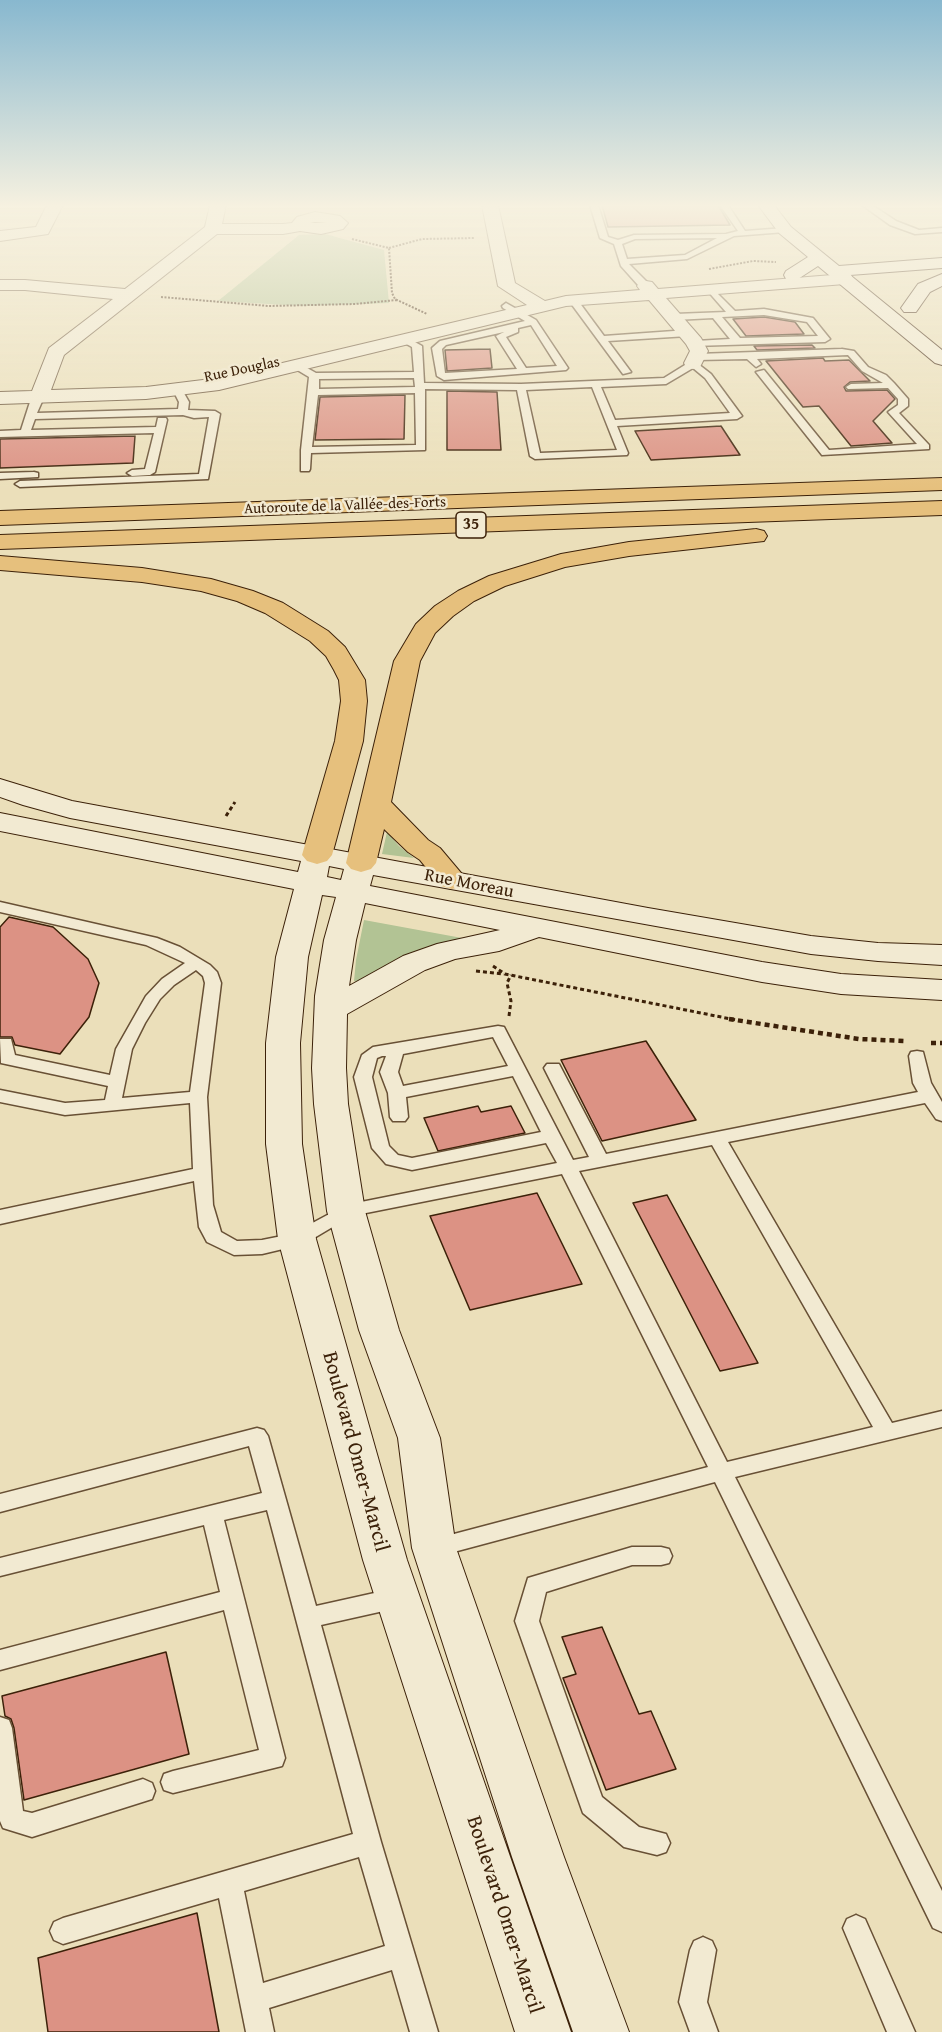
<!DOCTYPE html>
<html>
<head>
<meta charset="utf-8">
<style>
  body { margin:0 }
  canvas { display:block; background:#ebdfba }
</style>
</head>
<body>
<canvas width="942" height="2032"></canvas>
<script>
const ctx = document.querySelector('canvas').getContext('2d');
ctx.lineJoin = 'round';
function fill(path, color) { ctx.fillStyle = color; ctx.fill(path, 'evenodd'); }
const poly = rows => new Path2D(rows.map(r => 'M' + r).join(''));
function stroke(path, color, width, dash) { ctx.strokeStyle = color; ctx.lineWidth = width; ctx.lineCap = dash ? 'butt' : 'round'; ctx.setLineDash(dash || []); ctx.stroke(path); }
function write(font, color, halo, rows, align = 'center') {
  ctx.font = font + ' "Gentium Book Plus",serif'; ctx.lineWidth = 5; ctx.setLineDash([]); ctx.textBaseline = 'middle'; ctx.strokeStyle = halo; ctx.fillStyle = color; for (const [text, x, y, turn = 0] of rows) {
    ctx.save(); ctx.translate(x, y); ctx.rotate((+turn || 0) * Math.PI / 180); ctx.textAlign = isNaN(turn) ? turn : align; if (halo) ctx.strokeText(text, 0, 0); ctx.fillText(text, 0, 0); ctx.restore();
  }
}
fill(poly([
  [325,234,384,250,389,303,302,306,218,301,299,235],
  [387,832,399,846,414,858,382,854],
  [364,920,462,938,425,948,360,983,354,981,356,960]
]), '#b2c394');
const building = poly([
  [602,205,718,205,730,225,608,227,602,205],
  [764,317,795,322,804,334,746,336,733,319,764,317],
  [812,345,815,348,757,350,754,346,812,345],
  [490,349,492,368,447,371,445,350,490,349],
  [823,358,825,361,849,360,870,381,850,382,844,387,846,391,887,390,895,399,873,421,892,443,851,446,819,406,803,407,766,361,823,358],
  [447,391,497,392,501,450,447,450,447,391],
  [405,395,404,439,315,440,320,397,405,395],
  [721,426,740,455,651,460,635,431,721,426],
  [135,436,133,463,0,468,0,439,135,436],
  [9,917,53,927,88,959,99,983,89,1017,60,1054,15,1045,12,1037,0,1037,0,927,9,917],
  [646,1041,696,1120,602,1141,561,1060,646,1041],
  [478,1106,481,1112,511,1106,525,1133,438,1151,424,1118,478,1106],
  [537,1193,582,1284,470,1310,430,1216,537,1193],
  [667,1195,758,1363,720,1371,633,1203,667,1195],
  [602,1627,639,1714,651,1711,676,1769,606,1790,563,1678,576,1674,562,1637,602,1627],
  [166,1652,189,1754,24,1800,14,1728,11,1719,5,1716,2,1696,166,1652],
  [197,1913,219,2032,48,2032,38,1958,197,1913]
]);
fill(building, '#dc9284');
stroke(building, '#3c2109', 1.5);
const lane = poly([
  [590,205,598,205,608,237,618,240,634,235,726,234,738,231,720,205,728,205,745,231,785,228,789,230,785,232,734,236,687,259,629,264,649,284,650,286,646,289,638,285,621,266,614,244,600,238,590,205],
  [717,238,685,255,627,259,622,244,635,239,717,238],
  [862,205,872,205,896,221,919,230,942,228,942,232,915,234,890,225,862,205],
  [710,286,735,311,764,309,813,318,830,339,825,342,693,346,693,342,696,341,730,339,713,318,675,320,671,317,675,314,726,312,706,289,710,286],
  [764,315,807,322,818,336,740,338,722,317,764,315],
  [570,298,576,298,604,336,688,330,693,333,688,336,608,341,631,372,623,374,570,302,570,298],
  [506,303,536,320,568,368,566,370,444,380,437,376,432,348,440,341,525,321,503,308,502,306,506,303],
  [531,325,557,366,526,368,506,337,518,332,518,328,531,325],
  [504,332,496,336,517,369,445,373,442,349,446,345,504,332],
  [404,336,422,346,424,383,521,384,664,378,693,360,711,374,742,416,737,419,617,426,628,453,627,455,535,459,530,456,517,390,425,389,425,450,311,453,310,469,309,471,301,471,301,450,309,377,294,368,294,364,300,364,316,373,414,372,412,347,401,341,401,337,404,336],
  [693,368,705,378,730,413,615,420,601,387,666,384,693,368],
  [414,378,415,387,319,389,319,379,414,378],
  [592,387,617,450,540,453,526,390,592,387],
  [415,393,416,445,312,447,318,395,415,393],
  [842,349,854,351,868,367,886,375,894,383,908,399,908,406,899,413,929,445,929,449,822,455,756,372,764,370,829,450,917,444,888,412,898,405,898,399,888,388,848,389,846,387,851,384,883,383,862,371,848,355,757,359,761,364,756,367,747,359,697,360,692,357,697,354,842,349],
  [178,387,181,388,189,402,188,410,215,411,220,414,208,479,20,487,15,484,20,481,199,474,209,417,194,418,183,415,35,419,31,430,156,427,158,418,166,418,167,420,155,472,150,475,132,476,127,473,132,470,145,469,154,433,0,437,0,431,21,430,30,402,36,395,44,397,37,413,178,409,179,402,173,390,178,387],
  [34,472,38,473,38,477,0,479,0,473,34,472],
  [0,902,157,938,180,947,210,965,217,972,221,983,207,1097,213,1205,221,1232,237,1241,262,1240,292,1234,346,1205,557,1163,546,1143,412,1170,386,1164,372,1148,354,1077,362,1055,373,1047,498,1026,504,1027,573,1160,589,1157,544,1068,547,1064,559,1064,606,1154,918,1092,913,1083,909,1056,911,1052,917,1051,923,1052,931,1083,942,1102,942,1121,936,1119,925,1103,728,1142,892,1423,942,1411,942,1427,735,1477,942,1891,942,1932,933,1928,715,1482,435,1557,427,1555,424,1548,427,1541,435,1539,708,1467,562,1174,351,1216,304,1244,262,1254,234,1255,207,1242,199,1227,194,1181,0,1224,0,1210,193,1169,190,1103,65,1115,0,1102,0,1090,65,1103,105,1100,108,1086,1,1063,0,1039,11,1039,15,1055,110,1075,116,1049,146,996,162,979,185,963,146,945,0,912,0,902],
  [196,970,203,976,205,983,190,1092,122,1098,132,1049,145,1023,160,999,174,985,196,970],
  [493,1037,508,1066,403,1086,398,1072,403,1054,493,1037],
  [382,1056,386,1056,380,1072,388,1093,390,1117,393,1121,405,1121,408,1117,406,1097,513,1076,541,1132,412,1158,398,1155,389,1146,372,1077,377,1058,382,1056],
  [712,1145,873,1427,727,1462,579,1171,712,1145],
  [257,1428,264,1430,268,1436,316,1606,397,1588,405,1591,408,1598,405,1605,397,1608,321,1625,381,1842,438,2032,410,2032,392,1970,269,2008,274,2032,246,2032,219,1898,63,1944,54,1940,50,1931,54,1922,63,1918,353,1834,267,1510,224,1520,285,1758,282,1766,173,1793,164,1790,161,1782,164,1774,173,1771,259,1750,224,1610,0,1670,0,1650,220,1592,204,1525,0,1576,0,1558,262,1493,249,1446,0,1512,0,1494,257,1428],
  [359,1857,385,1946,263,1983,244,1891,359,1857],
  [632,1547,661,1547,669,1549,672,1556,669,1563,661,1565,632,1565,546,1592,539,1621,602,1797,639,1827,666,1834,670,1843,666,1852,657,1855,624,1847,583,1813,515,1621,528,1578,632,1547],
  [0,1717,9,1720,12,1728,23,1811,32,1813,143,1779,152,1783,155,1791,152,1799,32,1837,3,1828,0,1821,0,1717],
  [856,1915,865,1919,915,2032,887,2032,843,1928,847,1919,856,1915],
  [703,1937,712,1941,716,1950,707,2002,718,2032,690,2032,679,2002,690,1950,694,1941,703,1937]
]);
const street = poly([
  [47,205,63,205,48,234,0,241,0,231,36,227,47,205],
  [210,205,226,205,222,224,283,224,292,223,297,217,315,212,340,216,348,223,343,229,321,234,300,231,283,234,217,234,64,355,51,390,146,387,219,378,527,305,498,286,482,205,498,205,515,283,545,301,566,296,640,290,637,286,640,282,646,281,652,282,658,289,845,274,851,275,853,279,851,283,845,284,666,298,701,338,708,351,700,367,693,369,686,367,684,363,690,351,686,344,649,300,566,306,219,390,146,399,0,404,0,392,32,391,49,348,113,299,25,290,0,290,0,280,25,280,125,289,205,227,210,205],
  [315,222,327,223,310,223,315,222]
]);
const secondary = poly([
  [758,205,774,205,791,227,839,266,942,258,942,268,850,275,942,350,942,365,935,363,818,266,798,279,786,279,784,275,786,271,808,257,779,233,758,205],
  [942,274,942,286,930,292,916,312,904,312,901,308,918,284,942,274],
  [0,779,72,801,648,908,811,936,878,943,942,945,942,965,878,961,811,954,373,875,370,886,762,962,841,974,942,980,942,1000,841,994,762,982,539,937,499,951,455,959,425,970,347,1014,346,1068,348,1104,365,1211,399,1330,440,1438,456,1548,564,1857,629,2032,573,2032,512,1857,412,1548,398,1438,359,1330,327,1211,314,1104,312,1068,315,996,324,940,336,897,322,895,308,957,300,1043,302,1144,316,1239,407,1560,571,2032,515,2032,363,1560,278,1239,266,1144,266,1043,276,957,294,889,0,831,0,813,298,872,301,861,70,818,23,805,0,797,0,779],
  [329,866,344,869,341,880,327,877,329,866],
  [365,903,500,930,437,944,403,956,349,986,356,940,365,903]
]);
const highway = poly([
  [942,478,942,490,0,525,0,511,942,478],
  [942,501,942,515,0,549,0,535,942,501],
  [756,529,764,531,767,536,764,541,629,556,565,567,505,586,474,601,453,616,435,633,420,661,391,802,428,840,440,848,467,880,463,886,452,889,441,886,420,860,408,852,384,829,376,863,371,869,361,872,351,869,346,863,394,661,416,624,435,606,458,591,489,576,561,554,629,542,756,529],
  [0,556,142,568,211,579,253,591,283,603,328,631,345,647,365,680,367,701,363,741,332,855,327,861,317,864,307,861,302,855,335,741,341,701,339,680,334,670,326,656,310,641,265,613,237,601,201,591,142,582,0,570,0,556]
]);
stroke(lane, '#685035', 3);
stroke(street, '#685035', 2);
stroke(secondary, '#3c2109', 2);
stroke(highway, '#3c2109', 2);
stroke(poly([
  [352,239,389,248,392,293,395,299,427,314],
  [389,248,422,239,474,238],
  [709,269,753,261,776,262],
  [161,297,269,306,355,304,397,300]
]), '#3c2109', 2, [2, 1.5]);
stroke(poly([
  [226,816,235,802],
  [493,966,505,974,736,1020],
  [476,971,504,974],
  [509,1016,511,1001,507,983,511,975]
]), '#3c2109', 3, [4, 3]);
stroke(poly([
  [729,1019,859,1039,905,1041],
  [931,1043,942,1043]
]), '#3c2109', 4.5, [5, 4]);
fill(lane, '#f2ead2');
fill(street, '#f2ead2');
fill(secondary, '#f2ead2');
fill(highway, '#e6c07d');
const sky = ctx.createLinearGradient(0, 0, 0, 490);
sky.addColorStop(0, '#88b8cf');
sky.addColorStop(0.42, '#f6f1e0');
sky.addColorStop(1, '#f6f1e000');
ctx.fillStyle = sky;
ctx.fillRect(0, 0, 942, 490);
write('15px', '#3c2109', '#f2ead2', [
  ["Rue Douglas",242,370,-12],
  ["Autoroute de la Vallée-des-Forts",345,506,-2]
]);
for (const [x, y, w] of [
  [471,525,30]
]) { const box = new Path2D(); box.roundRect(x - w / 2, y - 13, w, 26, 4.5); ctx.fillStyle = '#f2ead2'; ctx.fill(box); stroke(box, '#3c2109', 1.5); }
write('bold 16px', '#3c2109', null, [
  ["35",471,525]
]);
write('18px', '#3c2109', '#f2ead2', [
  ["Rue Moreau",469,884,11]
]);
write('21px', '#3c2109', '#f2ead2', [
  ["Boulevard Omer-Marcil",355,1452,75],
  ["Boulevard Omer-Marcil",504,1915,72]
]);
</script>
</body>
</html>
